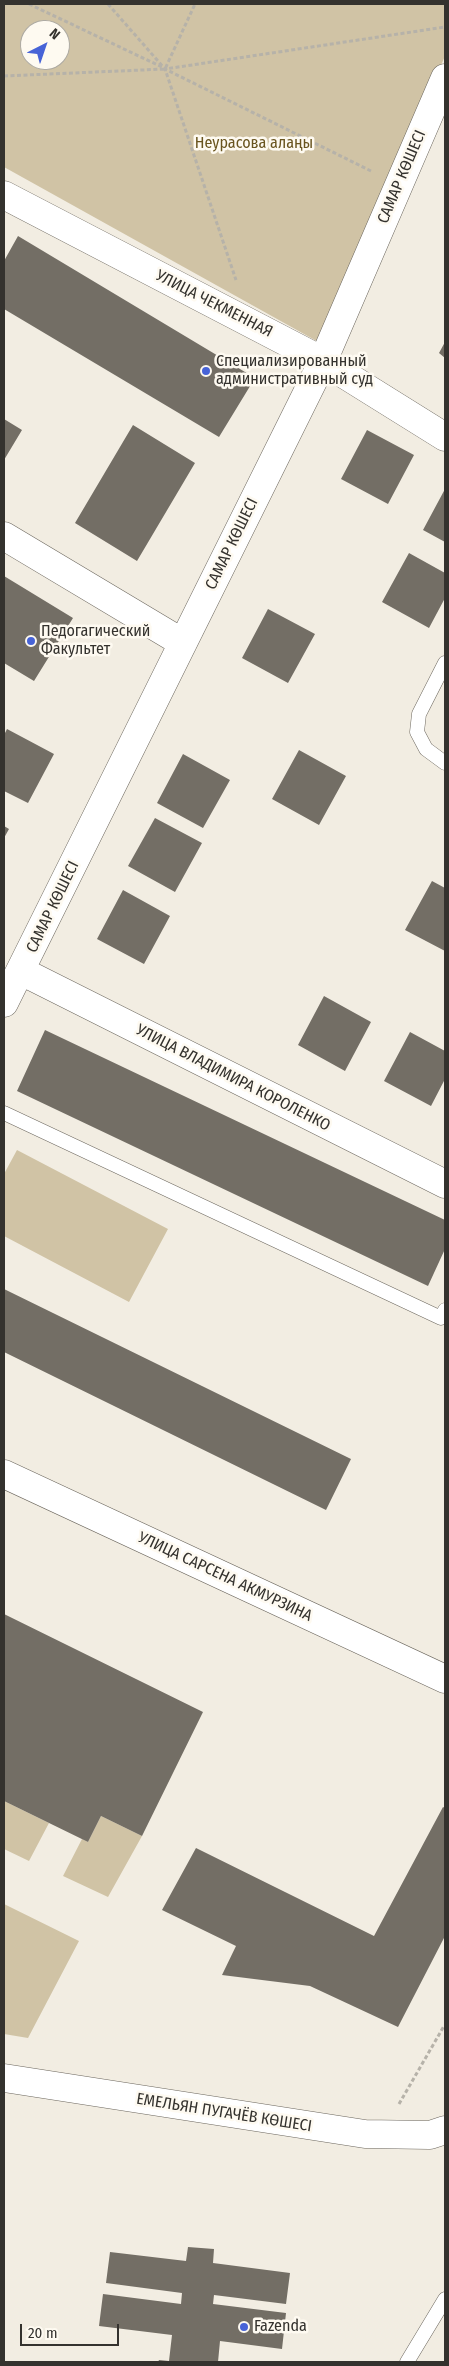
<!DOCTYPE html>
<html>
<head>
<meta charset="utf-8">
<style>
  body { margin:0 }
  #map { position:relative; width:449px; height:2366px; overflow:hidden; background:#f2ede2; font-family:"Fira Sans Condensed",sans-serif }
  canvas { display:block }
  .frame { position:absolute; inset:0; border:5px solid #34322e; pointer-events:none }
  .north { position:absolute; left:20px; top:20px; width:50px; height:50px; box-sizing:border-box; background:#fefaf1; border:1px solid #adaaa3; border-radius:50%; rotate:41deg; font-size:14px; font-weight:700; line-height:20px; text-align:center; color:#34322e }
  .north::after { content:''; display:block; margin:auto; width:18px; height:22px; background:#4763d7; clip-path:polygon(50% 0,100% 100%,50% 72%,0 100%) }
  .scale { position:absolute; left:20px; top:2324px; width:99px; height:22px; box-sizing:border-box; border:2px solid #34322e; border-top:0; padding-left:6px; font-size:15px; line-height:18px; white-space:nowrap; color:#34322e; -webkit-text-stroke:4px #fefaf1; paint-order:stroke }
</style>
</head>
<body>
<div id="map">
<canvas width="449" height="2366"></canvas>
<div class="frame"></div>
<div class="north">N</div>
<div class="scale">20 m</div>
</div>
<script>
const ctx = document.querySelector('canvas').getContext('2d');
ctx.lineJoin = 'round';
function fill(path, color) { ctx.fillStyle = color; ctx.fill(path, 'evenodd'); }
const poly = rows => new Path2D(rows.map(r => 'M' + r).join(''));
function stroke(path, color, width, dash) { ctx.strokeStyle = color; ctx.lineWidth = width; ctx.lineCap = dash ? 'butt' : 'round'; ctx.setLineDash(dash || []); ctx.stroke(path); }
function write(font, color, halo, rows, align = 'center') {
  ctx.font = font + ' "Fira Sans Condensed",sans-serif'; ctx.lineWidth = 5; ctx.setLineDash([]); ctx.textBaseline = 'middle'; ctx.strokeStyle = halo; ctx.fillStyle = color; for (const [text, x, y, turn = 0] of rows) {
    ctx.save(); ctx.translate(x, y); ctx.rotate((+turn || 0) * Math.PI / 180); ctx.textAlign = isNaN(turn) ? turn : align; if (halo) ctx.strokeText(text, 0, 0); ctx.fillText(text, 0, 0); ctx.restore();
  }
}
fill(poly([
  [4,4,445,4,445,56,322,344,4,167],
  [30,30,60,30,60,60,30,60],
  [17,1150,168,1229,129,1302,4,1236,4,1174],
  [4,1801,49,1823,29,1861,4,1849],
  [101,1816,142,1836,108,1897,63,1876,82,1839,88,1842],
  [4,1904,79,1941,28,2038,4,2034]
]), '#d0c3a5');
fill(poly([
  [18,236,255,378,219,437,4,309,4,261],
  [445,342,445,358,439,353],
  [4,419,22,430,4,460],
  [133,425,195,463,137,561,75,523],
  [367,430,414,455,388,504,341,479],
  [445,489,445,542,423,530],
  [409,553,445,573,445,598,429,628,382,602],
  [4,576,73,618,34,681,4,663],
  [268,609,315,634,288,683,242,658],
  [7,729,54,754,28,803,4,791,4,735],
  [299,750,346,776,319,825,272,799],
  [183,754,230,780,203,828,157,803],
  [155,818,202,843,175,892,128,866],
  [4,826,9,829,4,838],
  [432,881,445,888,445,951,405,930],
  [123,890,170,916,144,964,97,939],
  [324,996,371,1022,345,1071,298,1045],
  [45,1030,445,1220,445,1249,428,1286,17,1091],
  [410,1032,445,1051,445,1079,431,1106,384,1081],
  [4,1289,351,1459,326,1510,4,1352],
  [4,1614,203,1712,142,1836,101,1816,88,1842,4,1801],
  [443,1807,445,1808,445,1936,398,2027,310,1986,222,1975,236,1946,162,1910,196,1848,374,1936],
  [188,2247,214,2249,213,2263,290,2273,286,2304,214,2295,213,2304,286,2313,282,2349,220,2341,218,2362,158,2362,159,2360,169,2361,172,2335,99,2326,103,2294,181,2304,182,2293,106,2283,110,2252,186,2261]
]), '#736e65');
const lane = poly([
  [445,663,419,714,417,732,426,749,445,763],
  [4,1113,441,1318,445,1310],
  [407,2362,445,2299]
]);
const street = poly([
  [4,195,323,361,445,437],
  [4,536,183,643],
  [21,971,445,1184],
  [4,1003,323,361,445,78],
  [4,1474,445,1679]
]);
const secondary = poly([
  [4,2078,365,2134,430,2135,445,2130]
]);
stroke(lane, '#6c675e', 15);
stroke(street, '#6c675e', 29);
stroke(secondary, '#6c675e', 29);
stroke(poly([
  [29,4,162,67],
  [108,4,165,69,236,280],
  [4,76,165,69,195,4],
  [371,171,165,69,445,27],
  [399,2104,444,2026]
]), '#b6b2a9', 3, [4, 2.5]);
stroke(lane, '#fff', 14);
stroke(street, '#fff', 28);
stroke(secondary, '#fff', 28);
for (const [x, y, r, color] of [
  [206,371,5,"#4763d7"],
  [31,641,5,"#4763d7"],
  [244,2327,5,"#4763d7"]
]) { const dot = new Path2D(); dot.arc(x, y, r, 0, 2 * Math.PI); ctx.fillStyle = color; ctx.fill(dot); stroke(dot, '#fefaf1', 2); }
write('16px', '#69541e', '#fefaf1', [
  ["Неурасова алаңы",254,144]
]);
write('16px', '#34322e', '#fefaf1', [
  ["САМАР КӨШЕСІ",402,177,-67],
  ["УЛИЦА ЧЕКМЕННАЯ",214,304,27],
  ["САМАР КӨШЕСІ",232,544,-64],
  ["САМАР КӨШЕСІ",53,907,-64],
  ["УЛИЦА ВЛАДИМИРА КОРОЛЕНКО",233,1078,27],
  ["УЛИЦА САРСЕНА АКМУРЗИНА",225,1577,25],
  ["ЕМЕЛЬЯН ПУГАЧЁВ КӨШЕСІ",224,2113,9]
]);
write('16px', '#34322e', '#fefaf1', [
  ["Специализированный",216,362],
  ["административный суд",216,380],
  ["Педогагический",41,632],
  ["Факультет",41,650],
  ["Fazenda",254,2327]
], 'left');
</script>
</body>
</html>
